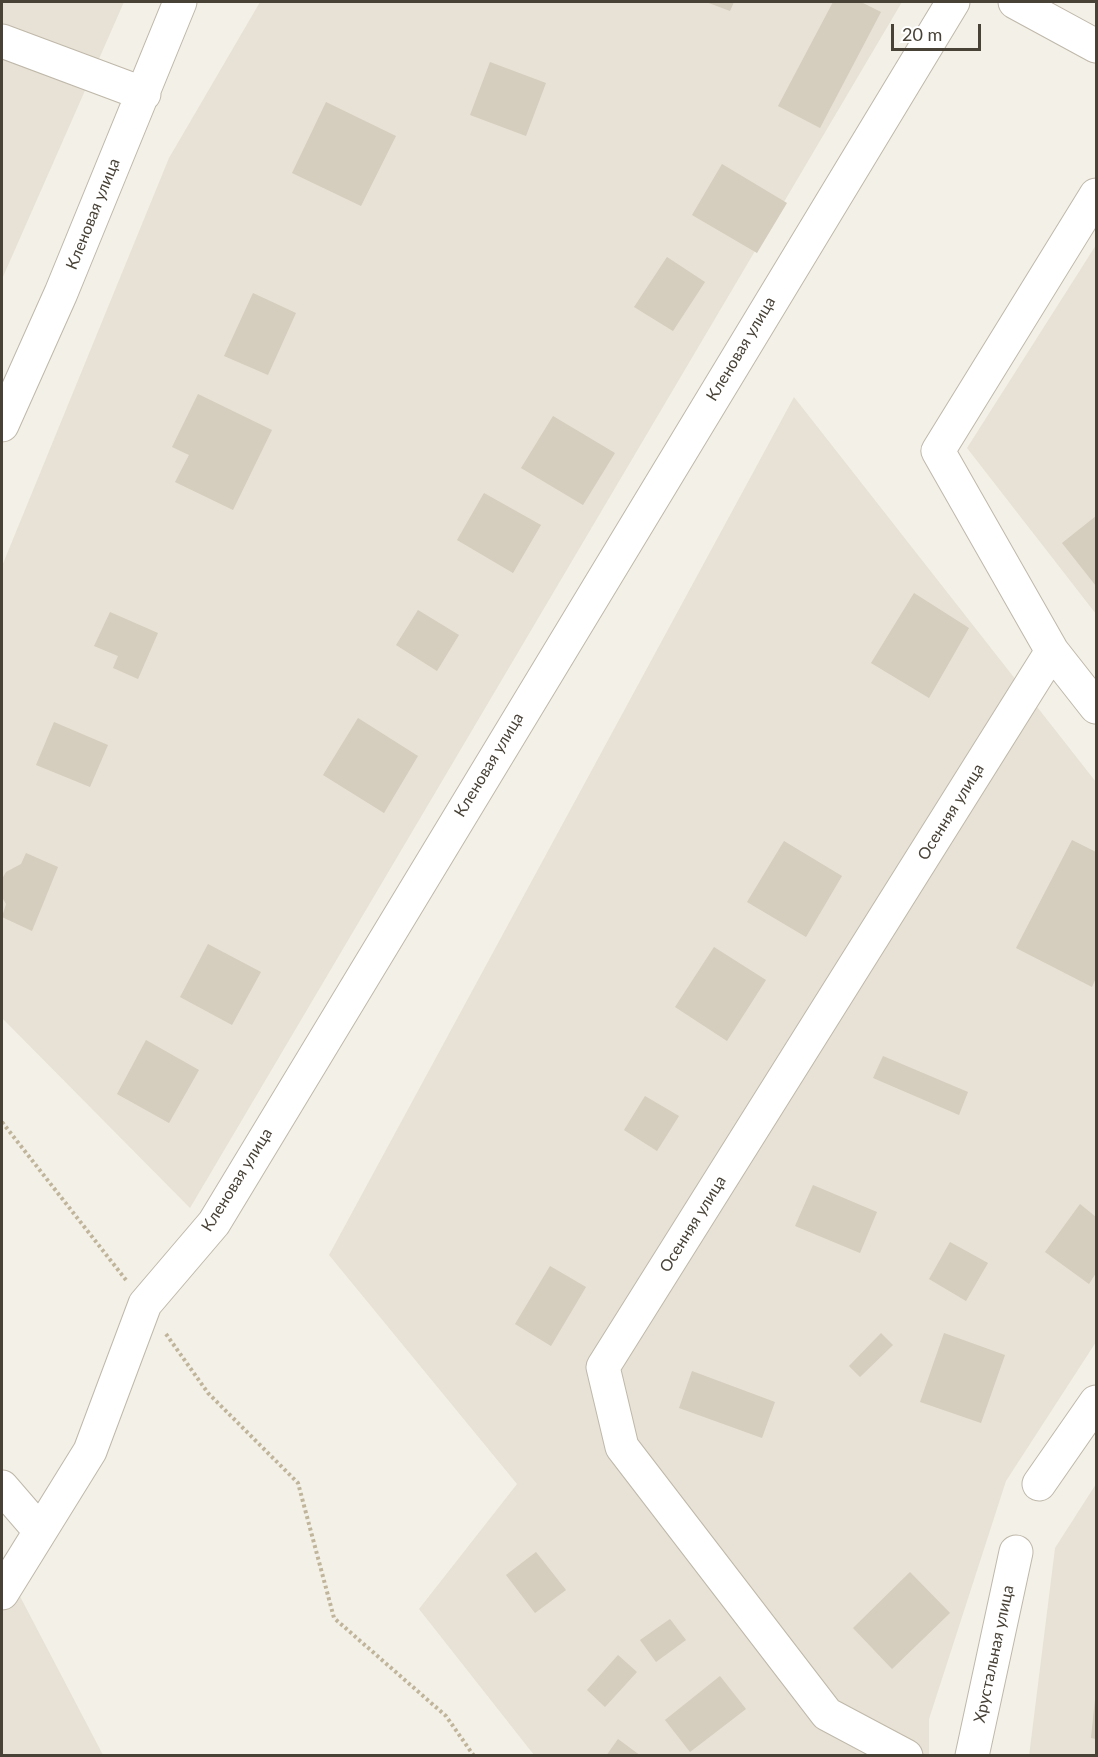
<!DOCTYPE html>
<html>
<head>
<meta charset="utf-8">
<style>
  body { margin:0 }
  #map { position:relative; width:1098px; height:1757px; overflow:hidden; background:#f3f0e7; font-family:Lato,sans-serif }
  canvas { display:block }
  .frame { position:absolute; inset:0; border:3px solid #474136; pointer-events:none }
  .scale { position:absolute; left:891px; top:24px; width:90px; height:27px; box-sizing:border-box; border:3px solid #474136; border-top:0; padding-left:8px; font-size:18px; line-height:21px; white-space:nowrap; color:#474136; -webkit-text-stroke:4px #fff; paint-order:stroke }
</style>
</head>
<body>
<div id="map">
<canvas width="1098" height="1757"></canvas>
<div class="frame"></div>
<div class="scale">20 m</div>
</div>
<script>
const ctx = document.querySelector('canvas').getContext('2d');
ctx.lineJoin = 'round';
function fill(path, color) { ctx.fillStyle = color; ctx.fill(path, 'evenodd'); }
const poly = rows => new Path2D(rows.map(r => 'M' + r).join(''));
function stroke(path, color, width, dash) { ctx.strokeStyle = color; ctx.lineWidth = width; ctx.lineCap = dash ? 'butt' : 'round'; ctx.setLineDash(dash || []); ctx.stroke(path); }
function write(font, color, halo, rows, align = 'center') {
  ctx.font = font + ' Lato,sans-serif'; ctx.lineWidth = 6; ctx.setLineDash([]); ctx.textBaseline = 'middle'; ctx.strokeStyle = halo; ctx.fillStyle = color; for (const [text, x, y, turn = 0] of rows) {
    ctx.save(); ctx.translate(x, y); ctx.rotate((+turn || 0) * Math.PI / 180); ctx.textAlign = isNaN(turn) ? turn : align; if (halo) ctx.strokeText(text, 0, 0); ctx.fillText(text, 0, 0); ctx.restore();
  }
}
fill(poly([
  [2,2,124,2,2,279],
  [260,2,902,2,190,1208,2,1018,2,566,169,158],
  [1096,245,1096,614,967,448],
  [794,397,1096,782,1096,1342,1006,1481,929,1719,929,1755,534,1755,419,1609,517,1484,329,1255],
  [1096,1484,1096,1755,1029,1756,1055,1548],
  [2,1562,103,1755,2,1755]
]), '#e7e2d5');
fill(poly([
  [706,2,734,2,730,11],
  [833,2,861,2,881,12,820,128,778,106],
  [490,62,546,83,526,136,470,115],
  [326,102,396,136,361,206,292,173],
  [722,164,787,203,757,253,692,215],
  [667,257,705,282,673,331,634,307],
  [253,293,296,313,268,375,224,356],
  [198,394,272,430,233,510,175,482,189,455,172,447],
  [553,416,615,453,583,505,521,468],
  [484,493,541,525,513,573,457,540],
  [1096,516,1096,586,1062,543],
  [914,593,969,628,929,698,871,663],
  [418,610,459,635,437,671,396,645],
  [110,612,158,633,138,679,113,668,118,656,94,646],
  [358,718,418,756,384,813,323,775],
  [54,722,108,745,90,787,36,765],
  [1072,840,1096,852,1096,978,1092,987,1016,948],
  [784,841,842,876,806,937,747,902],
  [26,853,58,867,32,931,2,917,6,904,2,897,2,879,6,872,21,864],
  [208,944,261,972,232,1025,180,997],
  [714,947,766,980,727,1041,675,1007],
  [146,1040,199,1070,169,1123,117,1094],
  [883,1056,968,1092,959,1115,873,1078],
  [645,1096,679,1116,657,1151,624,1130],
  [813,1185,877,1212,860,1253,795,1226],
  [1080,1204,1096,1217,1096,1273,1089,1284,1045,1252],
  [950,1242,988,1263,966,1301,929,1279],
  [550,1266,586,1287,551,1346,515,1324],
  [881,1333,893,1345,860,1377,849,1366],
  [944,1333,1005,1355,981,1423,920,1402],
  [692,1371,775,1402,762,1438,679,1408],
  [536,1552,566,1590,535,1613,506,1575],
  [910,1572,950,1613,892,1669,853,1628],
  [670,1619,686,1640,656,1662,640,1640],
  [618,1655,637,1672,605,1707,587,1690],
  [720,1676,746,1709,690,1752,665,1720],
  [1095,1699,1096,1699,1096,1739,1091,1738],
  [618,1739,641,1756,606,1756]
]), '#d5cdbd');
const street = poly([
  [1015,2,1096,46],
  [2,41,144,94],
  [1096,195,938,451,1052,651,1096,707],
  [2,425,61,293,180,2],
  [1039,1484,1096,1402],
  [2,1487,40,1531],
  [2,1593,90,1451,145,1304,214,1223,953,2],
  [906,1756,827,1714,622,1447,603,1367,1052,651],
  [972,1756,1016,1552]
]);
stroke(street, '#bfb8aa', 35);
stroke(poly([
  [2,1122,126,1280],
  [166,1334,208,1393,298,1483,334,1618,446,1716,474,1756]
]), '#c0b59b', 4, [3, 3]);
stroke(street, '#fff', 33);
write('16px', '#474136', '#fff', [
  ["Кленовая улица",93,214,-68],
  ["Кленовая улица",741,349,-59],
  ["Кленовая улица",489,765,-59],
  ["Осенняя улица",951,812,-58],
  ["Кленовая улица",237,1180,-58],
  ["Осенняя улица",693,1224,-58],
  ["Хрустальная улица",994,1654,-78]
]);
</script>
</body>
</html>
